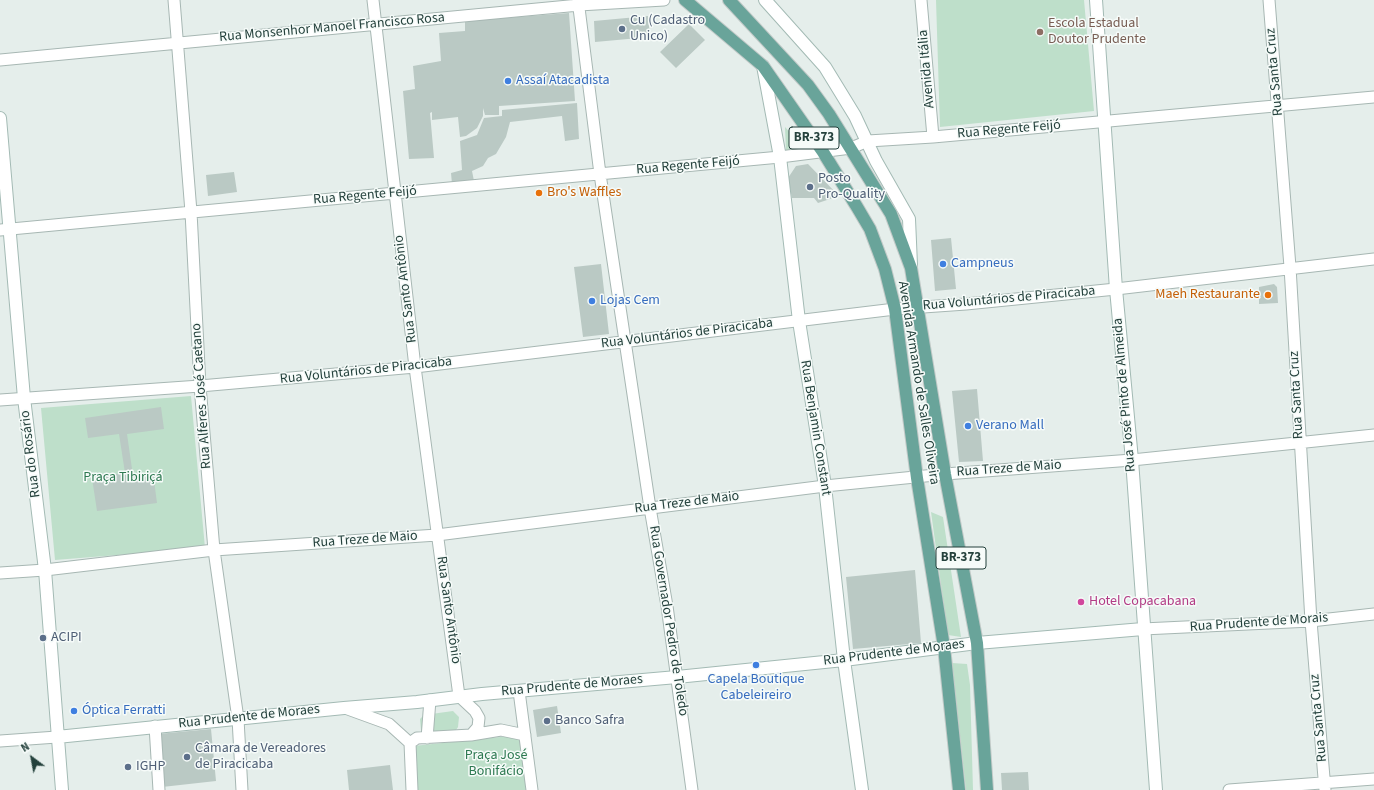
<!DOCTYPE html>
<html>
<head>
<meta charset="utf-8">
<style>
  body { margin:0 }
  #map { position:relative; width:1374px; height:790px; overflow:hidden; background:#e5eeeb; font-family:"Source Sans 3",sans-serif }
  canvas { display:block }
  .north { position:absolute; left:12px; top:738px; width:40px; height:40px; -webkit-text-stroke:3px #f6fbf9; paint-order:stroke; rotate:328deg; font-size:11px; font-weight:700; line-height:16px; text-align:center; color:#24413c }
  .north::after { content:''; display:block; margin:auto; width:14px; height:18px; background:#24413c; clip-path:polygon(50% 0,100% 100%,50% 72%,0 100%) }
</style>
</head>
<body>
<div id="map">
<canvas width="1374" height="790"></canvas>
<div class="north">N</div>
</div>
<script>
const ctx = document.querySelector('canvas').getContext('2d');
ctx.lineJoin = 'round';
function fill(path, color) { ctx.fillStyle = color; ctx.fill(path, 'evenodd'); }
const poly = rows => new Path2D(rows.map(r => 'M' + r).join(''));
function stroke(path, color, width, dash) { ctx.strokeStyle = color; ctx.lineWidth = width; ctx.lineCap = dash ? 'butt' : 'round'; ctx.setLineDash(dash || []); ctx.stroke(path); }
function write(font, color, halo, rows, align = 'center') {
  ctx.font = font + ' "Source Sans 3",sans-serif'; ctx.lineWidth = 3; ctx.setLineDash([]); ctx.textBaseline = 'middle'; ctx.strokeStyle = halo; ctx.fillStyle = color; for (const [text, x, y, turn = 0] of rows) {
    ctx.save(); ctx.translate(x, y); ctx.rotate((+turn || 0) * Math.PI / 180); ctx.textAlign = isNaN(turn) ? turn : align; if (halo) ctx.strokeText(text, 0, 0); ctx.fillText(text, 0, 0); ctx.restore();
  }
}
fill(poly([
  [936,0,1084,0,1094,111,940,127],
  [785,127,803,147,786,151],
  [191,396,205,548,55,560,41,408],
  [931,512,943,517,961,637,948,635],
  [952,663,967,664,970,685,973,790,966,790],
  [453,711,459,717,458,727,452,736,428,737,421,730,420,719,424,715],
  [520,735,526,790,417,790,413,746]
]), '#bedfca');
fill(poly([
  [569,13,575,101,499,106,499,115,485,115,483,108,483,116,477,128,466,136,460,137,458,117,432,120,432,112,430,113,434,158,409,159,403,91,415,89,413,66,441,61,439,33,465,31,465,21],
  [648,16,650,37,595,42,594,21],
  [689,24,705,40,676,68,660,52],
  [577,103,579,139,565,141,562,116,510,122,506,137,496,154,488,158,483,166,472,171,474,181,452,184,451,173,462,170,460,141,477,135,484,118,502,116,502,110],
  [808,164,839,196,818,203,814,198,792,198,788,178,796,166],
  [234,172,237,192,208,196,206,175],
  [951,238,956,289,935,291,931,240],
  [601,264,609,334,583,337,574,267],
  [1274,284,1277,287,1278,303,1259,304,1259,287],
  [977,389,983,461,959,462,952,391],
  [161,407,164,429,127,434,133,476,153,473,157,503,97,511,92,478,125,473,119,434,88,438,85,418],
  [915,570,921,643,853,649,846,577],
  [557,706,561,733,537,737,533,710],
  [211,729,216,781,162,787,158,734],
  [390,765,393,790,349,790,347,770],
  [1028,772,1029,790,1002,790,1001,773]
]), '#bac9c4');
const street = poly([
  [174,0,191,212,200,386,214,550,238,719,242,790],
  [373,0,415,367,459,696,475,711,479,718,478,727,471,735],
  [578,0,600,174,650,508,667,606,692,790],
  [921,0,933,137],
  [1269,0,1290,267,1311,621,1325,790],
  [0,60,579,5,664,0],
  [0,230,780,157,851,148,868,141,933,137,1374,97],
  [0,400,200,386,415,367,895,309,966,304,1116,289,1374,259],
  [0,573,45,570,214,550,437,535,825,486,945,474,1132,460,1374,435],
  [1143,629,1311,621,1374,614],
  [519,691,532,790],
  [345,708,389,724,410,743,412,790],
  [155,726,159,790],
  [427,738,430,700],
  [0,741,57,737],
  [410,743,417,738,471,735,501,730,525,735],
  [1229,790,1374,779]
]);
const secondary = poly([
  [765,0,825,67,855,116,876,161,909,219,911,265],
  [1096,0,1116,289,1132,460,1156,790],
  [763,66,780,157,799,321,825,486,844,660,862,790],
  [0,118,24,398,45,570,62,790],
  [57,737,344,708,417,702,482,694,677,677,844,660,977,643,1143,629]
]);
const primary = poly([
  [685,0,763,66,823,152,857,207,870,229,885,269,895,309,917,478,944,647,959,790],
  [729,0,808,85,829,114,891,214,911,268,945,474,977,643,987,790]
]);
stroke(street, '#a7b7b3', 13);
stroke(secondary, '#a3bab4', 14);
stroke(primary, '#c2cac8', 14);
stroke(street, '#fff', 11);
stroke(secondary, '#fff', 12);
stroke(primary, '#69a49a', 12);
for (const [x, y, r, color] of [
  [622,29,4,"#5c6f8a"],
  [1040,32,4,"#8d6e63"],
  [508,81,4,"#3f7fe0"],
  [810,187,4,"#5c6f8a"],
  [539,193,4,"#e8710a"],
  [943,264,4,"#3f7fe0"],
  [1268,295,4,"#e8710a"],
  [592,301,4,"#3f7fe0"],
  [968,426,4,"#3f7fe0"],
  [1081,602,4,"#d1479c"],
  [43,638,4,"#5c6f8a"],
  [756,665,4,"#3f7fe0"],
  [74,711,4,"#3f7fe0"],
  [547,721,4,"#5c6f8a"],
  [187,757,4,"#5c6f8a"],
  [128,767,4,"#5c6f8a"]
]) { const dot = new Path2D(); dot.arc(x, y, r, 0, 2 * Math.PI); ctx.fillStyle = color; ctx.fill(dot); stroke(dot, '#f6fbf9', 1.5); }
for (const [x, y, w] of [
  [814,138,50],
  [961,558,50]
]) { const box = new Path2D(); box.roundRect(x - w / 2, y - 11, w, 22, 3); ctx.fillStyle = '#f6fbf9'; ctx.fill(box); stroke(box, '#24413c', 1); }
write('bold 13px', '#24413c', null, [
  ["BR-373",814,138],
  ["BR-373",961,558]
]);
write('14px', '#4e5e75', '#f6fbf9', [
  ["Cu (Cadastro",630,21],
  ["Unico)",630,37],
  ["Posto",818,179],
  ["Pro-Quality",818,195],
  ["ACIPI",51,638],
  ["Banco Safra",555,721],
  ["Câmara de Vereadores",195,749],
  ["de Piracicaba",195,765],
  ["IGHP",136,767]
], 'left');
write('14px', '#785e54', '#f6fbf9', [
  ["Escola Estadual",1048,24],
  ["Doutor Prudente",1048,40]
], 'left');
write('14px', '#24413c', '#f6fbf9', [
  ["Rua Monsenhor Manoel Francisco Rosa",332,28,-5],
  ["Avenida Itália",927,69,-95],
  ["Rua Santa Cruz",1275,72,-95],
  ["Rua Regente Feijó",1009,130,-5],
  ["Rua Regente Feijó",688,166,-5],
  ["Rua Regente Feijó",365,196,-5],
  ["Rua Santo Antônio",406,289,-97],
  ["Rua Voluntários de Piracicaba",1009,299,-5],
  ["Rua Voluntários de Piracicaba",687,334,-7],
  ["Rua Voluntários de Piracicaba",366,371,-6],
  ["Avenida Armando de Salles Oliveira",918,383,81],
  ["Rua José Pinto de Almeida",1125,395,-95],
  ["Rua Santa Cruz",1297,395,-93],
  ["Rua Alferes José Caetano",202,396,-94],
  ["Rua Benjamin Constant",815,428,81],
  ["Rua do Rosário",31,454,-97],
  ["Rua Treze de Maio",1009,469,-4],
  ["Rua Treze de Maio",687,503,-7],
  ["Rua Treze de Maio",365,540,-4],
  ["Rua Santo Antônio",448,610,82],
  ["Rua Governador Pedro de Toledo",668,621,81],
  ["Rua Prudente de Morais",1259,623,-4],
  ["Rua Prudente de Moraes",894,653,-7],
  ["Rua Prudente de Moraes",572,686,-5],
  ["Rua Prudente de Moraes",249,717,-6],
  ["Rua Santa Cruz",1319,718,-95]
]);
write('14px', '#366cbe', '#f6fbf9', [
  ["Assaí Atacadista",516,81],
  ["Campneus",951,264],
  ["Lojas Cem",600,301],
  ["Verano Mall",976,426],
  ["Capela Boutique",756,680,"center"],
  ["Cabeleireiro",756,696,"center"],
  ["Óptica Ferratti",82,711]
], 'left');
write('14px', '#c56008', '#f6fbf9', [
  ["Bro's Waffles",547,193],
  ["Maeh Restaurante",1260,295,"right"]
], 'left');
write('14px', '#2d7951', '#f6fbf9', [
  ["Praça Tibiriçá",123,478],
  ["Praça José",496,756],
  ["Bonifácio",496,772]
]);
write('14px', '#b23c85', '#f6fbf9', [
  ["Hotel Copacabana",1089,602]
], 'left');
</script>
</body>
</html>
